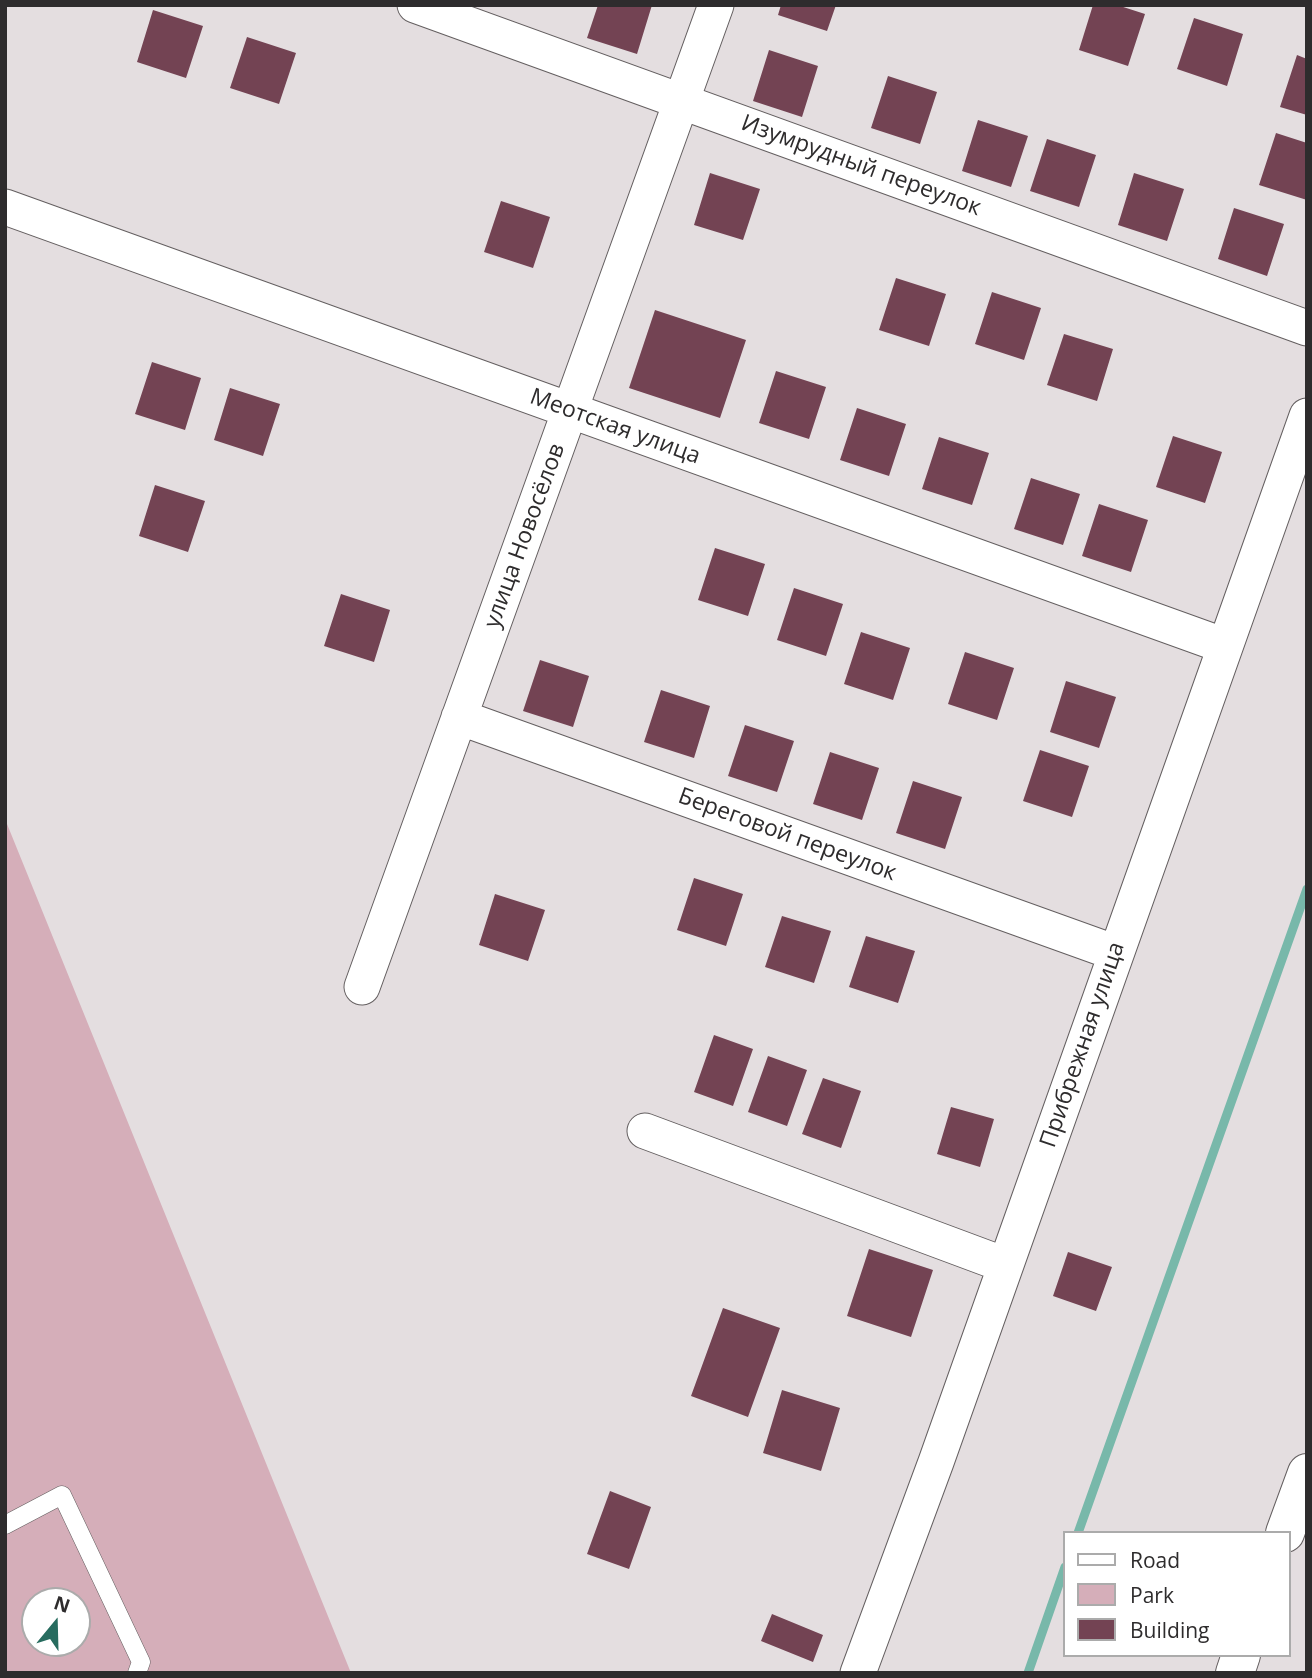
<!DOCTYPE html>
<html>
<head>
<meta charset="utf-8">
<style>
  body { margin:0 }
  #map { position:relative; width:1312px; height:1678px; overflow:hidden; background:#e4dee0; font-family:"Open Sans",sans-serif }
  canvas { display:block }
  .frame { position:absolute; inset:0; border:7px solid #2e2c2d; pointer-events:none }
  .legend { position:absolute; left:1063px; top:1531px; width:228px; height:126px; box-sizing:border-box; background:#fff; border:2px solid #ababab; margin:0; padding:9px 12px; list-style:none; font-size:21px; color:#2e2c2d }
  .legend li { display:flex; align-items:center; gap:14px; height:35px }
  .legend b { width:35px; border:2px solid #ababab }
  .north { position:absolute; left:21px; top:1587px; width:70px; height:70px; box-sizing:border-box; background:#fff; border:2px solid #ababab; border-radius:50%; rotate:19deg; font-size:19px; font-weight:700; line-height:28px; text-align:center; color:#2e2c2d }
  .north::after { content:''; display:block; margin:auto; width:24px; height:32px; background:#276c5f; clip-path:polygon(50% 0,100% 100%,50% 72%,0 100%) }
</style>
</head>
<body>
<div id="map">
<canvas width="1312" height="1678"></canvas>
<div class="frame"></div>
<ul class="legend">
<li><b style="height:9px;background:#fff"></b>Road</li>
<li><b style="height:19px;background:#d5aeb9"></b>Park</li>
<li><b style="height:19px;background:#734353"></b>Building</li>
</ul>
<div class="north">N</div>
</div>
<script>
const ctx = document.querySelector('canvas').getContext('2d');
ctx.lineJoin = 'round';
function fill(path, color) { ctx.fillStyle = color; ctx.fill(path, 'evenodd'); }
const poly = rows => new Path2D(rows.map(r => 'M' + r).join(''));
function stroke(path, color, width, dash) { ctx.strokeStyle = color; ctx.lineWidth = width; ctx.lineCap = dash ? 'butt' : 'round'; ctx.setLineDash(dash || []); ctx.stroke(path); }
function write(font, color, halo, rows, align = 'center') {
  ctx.font = font + ' "Open Sans",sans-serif'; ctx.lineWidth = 7; ctx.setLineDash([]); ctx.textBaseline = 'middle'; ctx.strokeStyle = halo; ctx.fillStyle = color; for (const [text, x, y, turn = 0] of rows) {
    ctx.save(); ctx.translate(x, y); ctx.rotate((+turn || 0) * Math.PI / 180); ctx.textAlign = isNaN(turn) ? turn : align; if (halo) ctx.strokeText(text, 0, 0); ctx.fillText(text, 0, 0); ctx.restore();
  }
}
fill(poly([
  [5,819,351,1673,5,1673],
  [35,1601,77,1601,77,1643,35,1643]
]), '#d5aeb9');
stroke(poly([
  [1078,1533,1307,889],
  [1028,1673,1065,1567]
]), '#78b8aa', 9);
fill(poly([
  [598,5,652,5,637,54,587,38],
  [781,5,836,5,827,31,778,15],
  [1093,5,1117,5,1145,14,1128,66,1079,50],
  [153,10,203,26,186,78,137,62],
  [1194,18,1243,34,1227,86,1177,69],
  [247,37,296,53,279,104,230,88],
  [769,50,818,66,802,117,753,101],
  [1297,55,1307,59,1307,115,1280,107],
  [888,76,937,92,920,144,871,128],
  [978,120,1028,136,1011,187,962,171],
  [1276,133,1307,143,1307,200,1259,185],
  [1047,139,1096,155,1079,207,1030,191],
  [710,173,760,189,743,240,694,225],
  [1134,173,1184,189,1167,241,1118,225],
  [501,201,550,217,533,268,484,252],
  [1234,208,1284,224,1267,276,1218,259],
  [896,278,946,294,929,346,879,330],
  [992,292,1041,308,1024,360,975,344],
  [655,310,746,340,720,418,629,388],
  [1064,334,1113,349,1097,401,1047,385],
  [152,362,201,378,185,430,135,414],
  [776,371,826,387,809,439,759,423],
  [230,388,280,404,263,456,214,440],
  [857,408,906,424,889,476,840,460],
  [1173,436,1222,452,1205,503,1156,487],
  [939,437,989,453,972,505,922,489],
  [1031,478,1080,494,1063,545,1014,529],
  [155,485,205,501,188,552,139,536],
  [1099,504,1148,520,1131,572,1082,556],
  [715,548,765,564,748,616,698,600],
  [794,588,843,604,826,656,777,640],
  [341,594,390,610,374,662,324,646],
  [861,632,910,648,893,700,844,684],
  [965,652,1014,668,997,720,948,704],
  [540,660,589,676,573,727,523,711],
  [1066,681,1116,697,1099,748,1050,732],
  [661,690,710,706,694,758,644,742],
  [745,725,794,741,777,792,728,776],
  [1040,750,1089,766,1072,817,1023,801],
  [830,752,879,768,862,820,813,804],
  [913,781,962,797,945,849,896,833],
  [694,878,743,894,726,946,677,930],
  [495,894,545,910,528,961,479,945],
  [782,916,831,931,814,983,765,967],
  [866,936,915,951,898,1003,849,987],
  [714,1035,753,1049,733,1106,694,1092],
  [768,1056,807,1070,787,1126,748,1112],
  [823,1078,861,1091,841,1148,802,1134],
  [951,1107,994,1119,980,1167,937,1154],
  [869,1249,933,1270,911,1337,847,1316],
  [1068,1252,1112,1267,1096,1311,1053,1296],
  [723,1308,780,1328,748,1417,691,1396],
  [782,1390,840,1408,821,1471,763,1453],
  [610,1491,651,1507,629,1569,587,1554],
  [772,1614,823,1635,813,1662,761,1641]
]), '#734353');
const service = poly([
  [5,1525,62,1495,141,1662,137,1673]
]);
const minor = poly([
  [415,5,1307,328],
  [5,207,1225,646],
  [459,717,1116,953],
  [362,987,716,5],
  [645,1131,1005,1265],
  [858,1673,936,1462,1307,416]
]);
const secondary = poly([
  [1285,1533,1307,1473],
  [1235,1673,1241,1655]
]);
stroke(service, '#645f60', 19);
stroke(minor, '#645f60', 37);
stroke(secondary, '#645f60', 40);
stroke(service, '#fff', 18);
stroke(minor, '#fff', 35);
stroke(secondary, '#fff', 38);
write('23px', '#2e2c2d', '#fff', [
  ["Изумрудный переулок",861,166,20],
  ["Меотская улица",615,427,20],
  ["улица Новосёлов",525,536,-70],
  ["Береговой переулок",787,835,20],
  ["Прибрежная улица",1083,1045,-71]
]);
</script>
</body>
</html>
